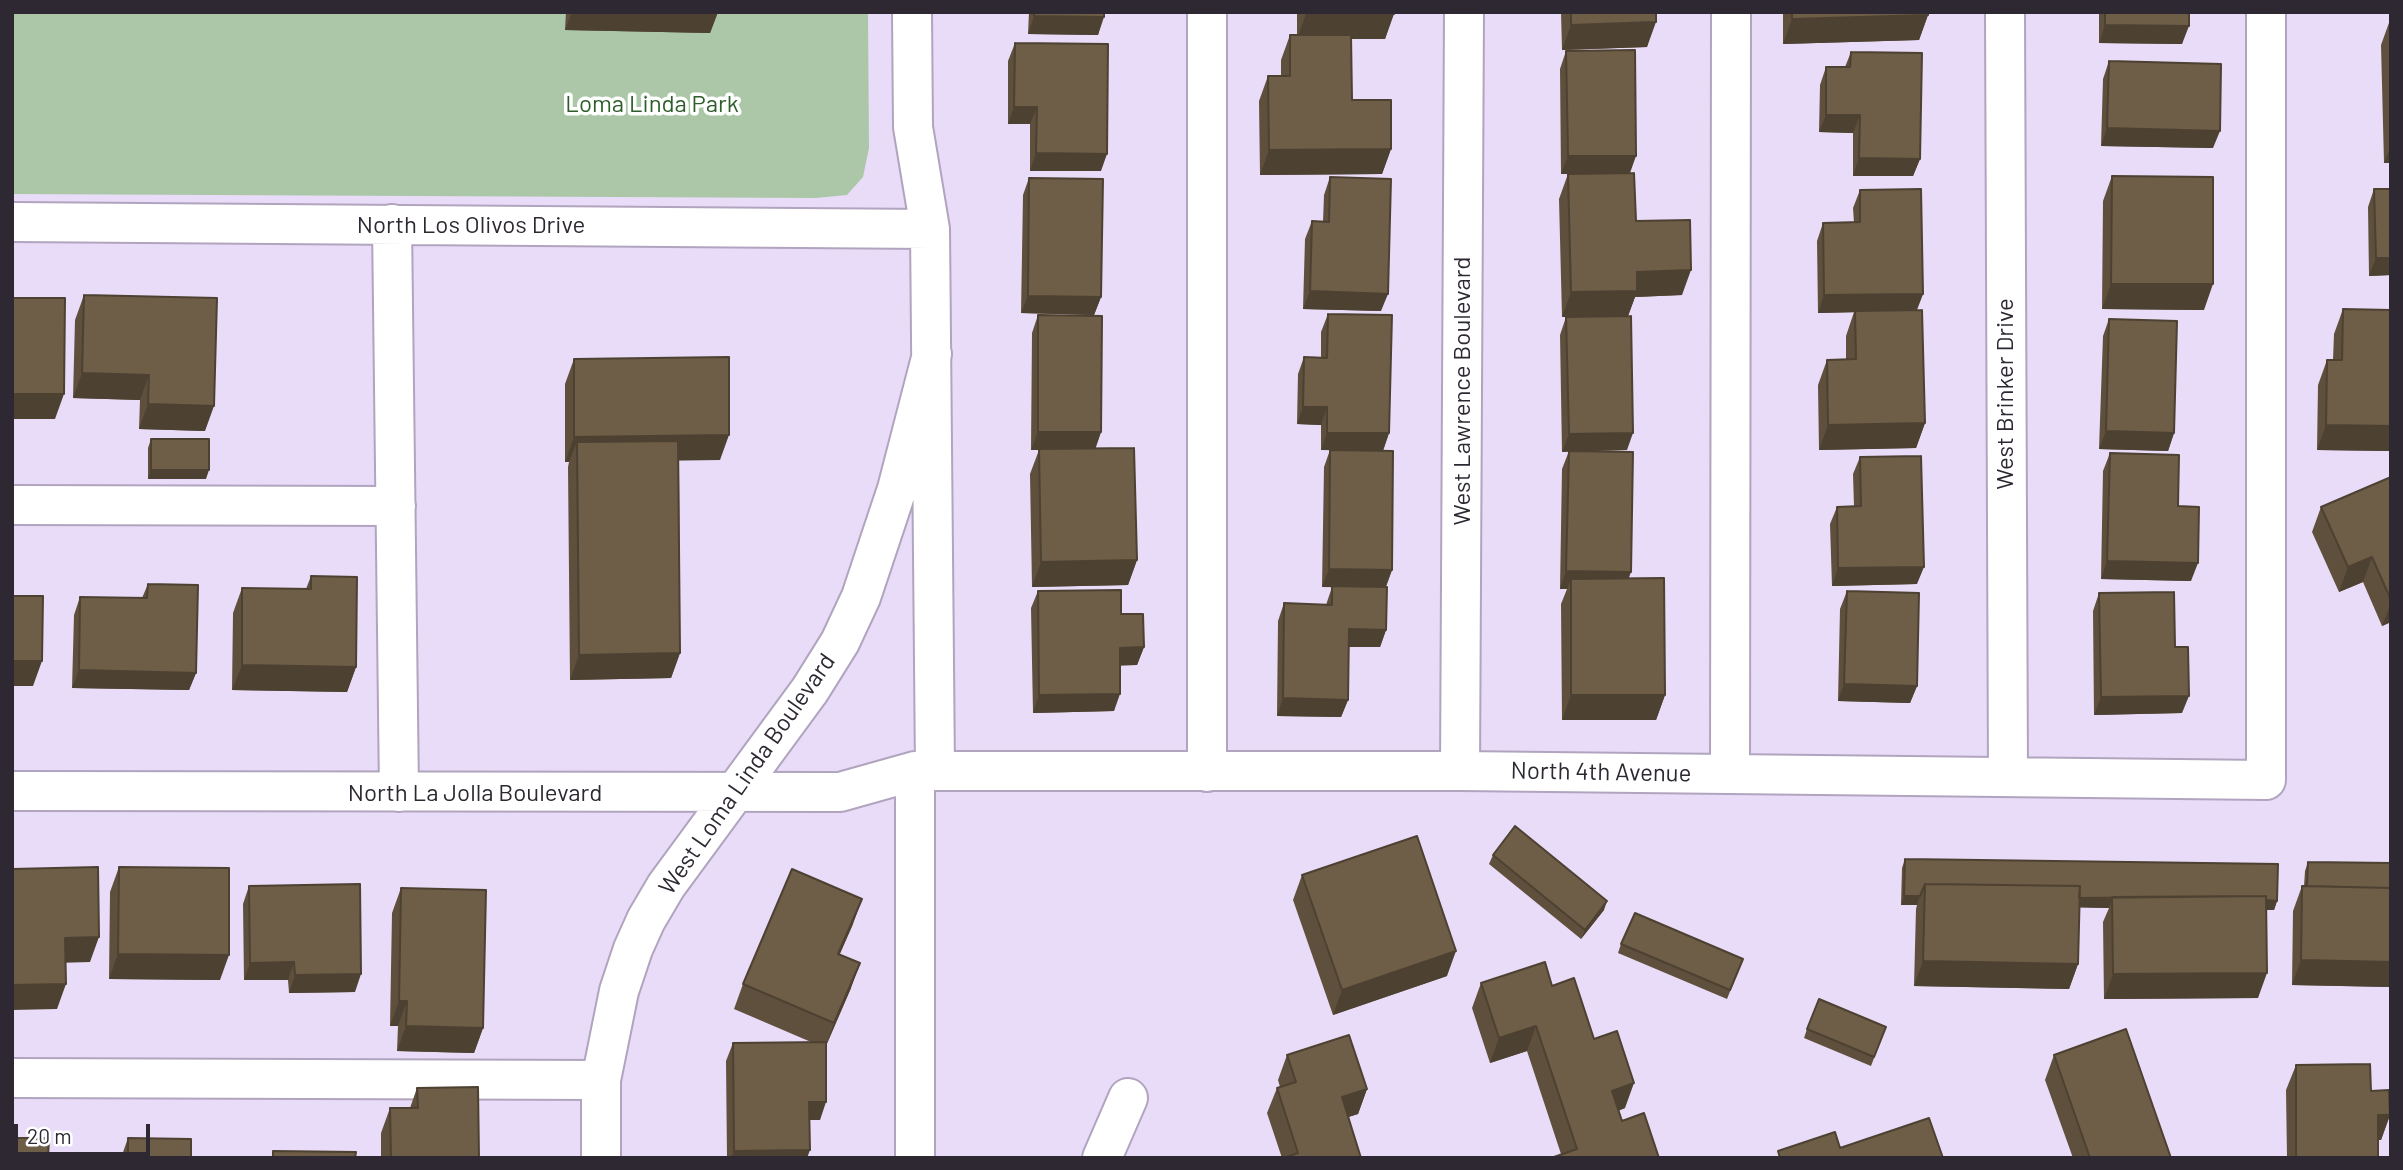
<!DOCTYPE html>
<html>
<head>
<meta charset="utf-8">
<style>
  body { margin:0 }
  #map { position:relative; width:2403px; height:1170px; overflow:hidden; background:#e9dcf8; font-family:Barlow,sans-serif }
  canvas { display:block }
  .frame { position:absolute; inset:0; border:14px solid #2d2832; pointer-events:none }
  .scale { position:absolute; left:14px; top:1124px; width:136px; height:32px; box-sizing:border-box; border:4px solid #2d2832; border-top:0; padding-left:9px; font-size:21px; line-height:24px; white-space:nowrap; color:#2d2832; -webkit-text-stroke:5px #fff; paint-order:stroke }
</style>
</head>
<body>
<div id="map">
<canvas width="2403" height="1170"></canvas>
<div class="frame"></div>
<div class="scale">20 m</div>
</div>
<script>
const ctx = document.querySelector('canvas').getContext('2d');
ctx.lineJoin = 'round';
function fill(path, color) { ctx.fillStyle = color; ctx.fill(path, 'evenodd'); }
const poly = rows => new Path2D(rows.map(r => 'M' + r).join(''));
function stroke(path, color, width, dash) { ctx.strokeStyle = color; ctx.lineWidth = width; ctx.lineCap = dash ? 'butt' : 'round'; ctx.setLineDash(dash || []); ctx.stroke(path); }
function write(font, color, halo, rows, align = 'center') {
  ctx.font = font + ' Barlow,sans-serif'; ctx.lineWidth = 7; ctx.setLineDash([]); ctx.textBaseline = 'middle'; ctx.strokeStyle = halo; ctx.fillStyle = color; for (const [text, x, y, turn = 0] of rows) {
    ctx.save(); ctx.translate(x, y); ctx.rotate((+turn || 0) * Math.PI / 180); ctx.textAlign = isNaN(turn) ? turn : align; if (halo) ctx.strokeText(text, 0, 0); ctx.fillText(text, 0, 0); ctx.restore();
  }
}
fill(poly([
  [12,12,868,12,869,148,863,177,847,195,816,198,12,194]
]), '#abc7a8');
const minor = poly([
  [912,12,913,127,930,229,935,771],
  [2005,12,2008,776],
  [12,222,930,229],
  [392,224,399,792],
  [12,505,396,506],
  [1460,771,1464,12],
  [1207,772,1207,12],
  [1730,774,1731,12],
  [12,791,840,792,915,771,1460,771,2266,780,2266,12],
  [12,1078,601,1080],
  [601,1158,601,1080,619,991,633,949,646,920,666,886,810,690,840,642,861,597,897,489,932,354],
  [915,1158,915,771],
  [1102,1158,1128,1098]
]);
stroke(minor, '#b0a4be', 42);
stroke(minor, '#fff', 38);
fill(poly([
  [566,12,718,12,710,33,565,30],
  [1029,12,1104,12,1098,35,1028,34],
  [1297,12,1394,12,1385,39,1351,39,1352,100,1391,149,1382,174,1260,175,1259,101,1268,76,1281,76,1281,60,1290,35,1297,35],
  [1561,12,1656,12,1647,47,1562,50],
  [1783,12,1928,12,1928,15,1919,40,1783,44],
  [2099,12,2189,12,2182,44,2099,43],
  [2390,20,2391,20,2391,163,2384,163,2381,45],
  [1015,43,1101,171,1030,171,1030,124,1008,124,1008,61],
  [1566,51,1630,173,1636,221,1682,295,1635,297,1628,316,1562,317,1559,199,1568,174,1623,173,1561,174,1560,69],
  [1851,52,1920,159,1913,176,1853,176,1853,133,1819,132,1820,85,1826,67,1845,67],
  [2109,61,2213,148,2101,146,2103,79],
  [2112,176,2204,310,2102,309,2103,201],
  [1330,177,1381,311,1303,309,1305,239,1312,221,1323,222,1324,195],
  [1029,178,1101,297,1094,315,1021,313,1023,195],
  [2374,189,2391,189,2391,275,2369,276,2368,207],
  [1860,190,1923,294,1917,310,1925,423,1916,448,1819,450,1818,385,1827,360,1846,359,1846,336,1854,312,1818,313,1817,241,1823,223,1854,223,1853,208],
  [84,295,205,431,139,429,140,400,73,398,75,320],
  [2343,309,2391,310,2391,451,2317,450,2318,385,2327,360,2333,360,2334,334],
  [1328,314,1389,433,1383,450,1392,570,1386,587,1386,630,1380,647,1349,647,1348,700,1341,717,1277,716,1278,621,1284,603,1326,605,1332,587,1322,587,1324,467,1330,450,1321,450,1321,425,1297,424,1298,374,1304,357,1321,357,1321,332],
  [1038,315,1101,432,1095,448,1137,560,1128,585,1032,587,1030,474,1039,450,1031,450,1032,333],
  [1566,317,1627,450,1577,451,1628,578,1665,695,1656,720,1562,720,1561,604,1567,589,1560,589,1562,469,1569,451,1562,452,1560,335],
  [2109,319,2174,433,2168,451,2099,449,2103,336],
  [574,359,720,460,679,460,680,653,671,678,570,680,568,467,569,462,565,462,565,384],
  [151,439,206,479,148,479,148,448],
  [2110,453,2178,506,2191,581,2101,579,2103,471],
  [1860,457,1917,584,1832,586,1830,524,1837,507,1854,506,1853,474],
  [2391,477,2391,622,2382,626,2363,582,2339,592,2312,532,2321,507],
  [311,576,356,667,347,692,232,690,233,613,242,588,306,589],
  [148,584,196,673,189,690,72,688,74,615,80,597,142,598],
  [1038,591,1121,614,1144,647,1137,665,1120,665,1114,711,1033,713,1031,608],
  [1847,591,1917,686,1910,703,1838,701,1840,609],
  [2099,593,2175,647,2182,713,2094,715,2093,611],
  [1493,855,1604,910,1581,939,1489,864],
  [1905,859,2277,901,2274,910,2266,910,2258,998,2104,999,2103,922,2109,908,2079,907,2078,964,2069,989,1914,986,1916,909,1917,905,1901,905,1902,868],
  [2308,862,2391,863,2391,987,2292,985,2293,911,2302,886,2304,886,2305,871],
  [119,867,220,980,109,979,110,892],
  [1302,875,1447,976,1333,1015,1293,900],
  [249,886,355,992,289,993,288,980,244,980,243,904],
  [401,888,483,1028,474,1053,397,1051,398,1026,390,1026,392,913],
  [853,924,839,955,851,988,826,1046,820,1120,809,1120,807,1158,727,1158,726,1061,733,1043,811,1042,734,1009,743,984],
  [1621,944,1743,959,1727,999,1618,953],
  [1481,983,1552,986,1594,1039,1625,1108,1618,1111,1622,1121,1659,1158,1561,1154,1527,1051,1490,1063,1472,1008],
  [1886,1027,1871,1066,1804,1038,1807,1029],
  [1287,1055,1367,1089,1358,1114,1348,1117,1361,1158,1282,1158,1267,1113,1277,1088,1280,1087,1278,1080],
  [2054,1055,2171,1158,2073,1158,2045,1080],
  [2296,1065,2371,1091,2390,1115,2381,1140,2378,1140,2378,1158,2287,1158,2286,1090],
  [417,1088,479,1158,381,1158,381,1133,390,1108,410,1108],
  [128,1138,191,1158,121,1158]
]), '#5f503d');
fill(poly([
  [572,12,718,12,710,33,565,30],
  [2370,12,2391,12,2391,13,2369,13],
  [1306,14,1394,14,1385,39,1297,39],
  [1928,15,1919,40,1783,44,1792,19],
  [1034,16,1104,17,1098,35,1028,34],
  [1656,22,1647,47,1562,50,1571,25],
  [2105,25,2189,26,2182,44,2099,43],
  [1014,107,1037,107,1030,124,1008,124],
  [1826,115,1860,115,1853,133,1819,132],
  [2107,128,2220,131,2213,148,2101,146],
  [2391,146,2391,163,2384,163],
  [1391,149,1382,174,1260,175,1269,150],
  [1036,153,1107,154,1101,171,1030,171],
  [1568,156,1636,156,1630,173,1561,174],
  [1859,158,1920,159,1913,176,1853,176],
  [2376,258,2391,258,2391,275,2369,276],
  [1691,270,1682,295,1635,297,1628,316,1562,317,1571,292,1637,272],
  [2111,284,2213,284,2204,310,2102,309],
  [1310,291,1388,294,1381,311,1303,309],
  [1923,294,1916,311,1818,313,1824,295],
  [1028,296,1101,297,1094,315,1021,313],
  [82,373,149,375,140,400,73,398],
  [12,394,64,394,55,419,12,419],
  [148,404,214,406,205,431,139,429],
  [1303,407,1327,407,1321,425,1297,424],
  [1925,423,1916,448,1819,450,1828,425],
  [2326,425,2391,426,2391,451,2317,450],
  [2106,431,2174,433,2168,451,2099,449],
  [1038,432,1101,432,1095,450,1031,450],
  [1327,433,1389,433,1383,451,1321,450],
  [1633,433,1627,450,1562,452,1569,434],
  [729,435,720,460,577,462,577,442,569,462,565,462,574,437],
  [151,470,209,470,206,479,148,479],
  [2372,557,2363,582,2339,592,2348,567],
  [1137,560,1128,585,1032,587,1041,562],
  [2107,561,2198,563,2191,581,2101,579],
  [1924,567,1917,584,1832,586,1838,568],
  [1329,569,1392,570,1385,588,1322,587],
  [1566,571,1631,572,1625,589,1571,579,1567,589,1560,589],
  [2391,603,2391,622,2382,626],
  [1349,629,1386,630,1380,647,1343,647],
  [1144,647,1137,665,1113,666,1120,648],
  [680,653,671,678,570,680,579,655],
  [12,661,42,661,33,686,12,686],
  [242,665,356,667,347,692,232,690],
  [79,670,196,673,189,690,72,688],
  [1844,684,1917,686,1910,703,1838,701],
  [1120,694,1114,711,1033,713,1039,695],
  [1571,695,1665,695,1656,720,1562,720],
  [2189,696,2182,713,2094,715,2101,697],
  [1283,698,1348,700,1341,717,1277,716],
  [1904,896,1920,896,1917,905,1901,905],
  [1924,896,2112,899,2109,908,1924,905],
  [862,899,853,924,829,979,838,954],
  [2112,899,2277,901,2274,910,2112,908],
  [1607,901,1604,910,1581,939,1585,930],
  [99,937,90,962,56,963,65,938],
  [1456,951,1447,976,1333,1015,1342,990],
  [118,954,229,955,220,980,109,979],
  [2301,960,2391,962,2391,987,2292,985],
  [1923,961,2078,964,2069,989,1914,986],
  [294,962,288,980,244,980,250,963],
  [860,963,851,988,825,1048,834,1023],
  [2267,973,2258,998,2104,999,2113,974],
  [361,974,355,992,289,993,295,975],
  [66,984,57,1009,12,1010,12,985],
  [399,1001,407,1001,398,1026,390,1026],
  [406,1026,483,1028,474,1053,397,1051],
  [1536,1026,1527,1051,1490,1063,1499,1038],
  [1634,1083,1625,1108,1603,1116,1612,1091],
  [1367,1089,1358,1114,1333,1122,1342,1097],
  [809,1102,826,1102,820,1120,802,1120],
  [2378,1115,2390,1115,2381,1140,2369,1140],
  [810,1150,807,1158,731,1158,734,1151]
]), '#4d4132');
const building = poly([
  [1035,12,1104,12,1104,17,1034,16,1035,12],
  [1306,12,1394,12,1394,14,1306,14,1306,12],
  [1571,12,1656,12,1656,22,1571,25,1571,12],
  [1792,12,1928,12,1928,15,1792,19,1792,12],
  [2105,12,2189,12,2189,26,2105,25,2105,12],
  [2390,20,2391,20,2391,51,2390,20],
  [1290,35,1351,35,1352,100,1391,100,1391,149,1269,150,1268,76,1290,76,1290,35],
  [1015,43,1108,44,1107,154,1036,153,1037,107,1014,107,1015,43],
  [1635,50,1636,156,1568,156,1566,51,1635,50],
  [1851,52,1922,53,1920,159,1859,158,1860,115,1826,115,1826,67,1850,67,1851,52],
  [2109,61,2221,64,2220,131,2107,128,2109,61],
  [1634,173,1636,221,1690,220,1691,270,1637,272,1637,291,1571,292,1568,174,1634,173],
  [2112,176,2213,177,2213,284,2111,284,2112,176],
  [1330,177,1391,179,1388,294,1310,291,1312,221,1329,222,1330,177],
  [1029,178,1103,179,1101,297,1028,296,1029,178],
  [1921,189,1923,294,1824,295,1823,223,1860,222,1860,190,1921,189],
  [2374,189,2391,189,2391,258,2376,258,2374,189],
  [84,295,217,298,214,406,148,404,149,375,82,373,84,295],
  [12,298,65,298,64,394,12,394,12,298],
  [2343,309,2391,310,2391,426,2326,425,2327,360,2342,360,2343,309],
  [1922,310,1925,423,1828,425,1827,360,1856,359,1855,311,1922,310],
  [1328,314,1392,315,1389,433,1327,433,1327,407,1303,407,1304,357,1327,358,1328,314],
  [1038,315,1102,316,1101,432,1038,432,1038,315],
  [1631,316,1633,433,1569,434,1566,317,1631,316],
  [2109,319,2177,321,2174,433,2106,431,2109,319],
  [729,357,729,435,574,437,574,359,729,357],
  [151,439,209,439,209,470,151,470,151,439],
  [678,441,680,653,579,655,577,442,678,441],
  [1134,448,1137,560,1041,562,1039,449,1134,448],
  [1330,450,1393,451,1392,570,1329,569,1330,450],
  [1569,451,1633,452,1631,572,1566,571,1569,451],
  [2110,453,2179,455,2178,506,2199,507,2198,563,2107,561,2110,453],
  [1921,456,1924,567,1838,568,1837,507,1861,506,1860,457,1921,456],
  [2391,477,2391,600,2372,557,2348,567,2321,507,2391,477],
  [311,576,357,577,356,667,242,665,242,588,311,589,311,576],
  [1664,578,1665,695,1571,695,1571,579,1664,578],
  [148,584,198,585,196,673,79,670,80,597,147,598,148,584],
  [1332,586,1387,587,1386,630,1349,629,1348,700,1283,698,1284,603,1332,605,1332,586],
  [1121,590,1121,614,1143,614,1144,647,1120,648,1120,694,1039,695,1038,591,1121,590],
  [1847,591,1919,593,1917,686,1844,684,1847,591],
  [2174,592,2175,647,2188,647,2189,696,2101,697,2099,593,2174,592],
  [12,596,43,596,42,661,12,661,12,596],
  [1515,826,1607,901,1585,930,1493,855,1515,826],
  [1417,836,1456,951,1342,990,1302,875,1417,836],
  [1905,859,2278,864,2277,901,2266,900,2266,896,2079,898,2080,886,1925,884,1920,896,1904,896,1905,859],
  [2308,862,2391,863,2391,888,2307,886,2308,862],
  [98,867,99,937,65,938,66,984,12,985,12,869,98,867],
  [119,867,229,868,229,955,118,954,119,867],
  [792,869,862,899,838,954,860,963,834,1023,743,984,792,869],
  [360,884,361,974,295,975,294,962,250,963,249,886,360,884],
  [1925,884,2080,886,2078,964,1923,961,1925,884],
  [2302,886,2391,888,2391,962,2301,960,2302,886],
  [401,888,486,890,483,1028,406,1026,407,1001,399,1001,401,888],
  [2266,896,2267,973,2113,974,2112,897,2266,896],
  [1635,913,1743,959,1730,990,1621,944,1635,913],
  [1545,962,1552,986,1574,978,1594,1039,1617,1031,1634,1083,1612,1091,1622,1121,1644,1113,1659,1158,1551,1158,1577,1149,1536,1026,1499,1038,1481,983,1545,962],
  [1819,999,1886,1027,1874,1057,1807,1029,1819,999],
  [2126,1029,2171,1158,2090,1158,2054,1055,2126,1029],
  [1349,1035,1367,1089,1342,1097,1361,1158,1284,1158,1298,1153,1277,1088,1296,1082,1287,1055,1349,1035],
  [826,1042,826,1102,809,1102,810,1150,734,1151,733,1043,826,1042],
  [2370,1064,2371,1091,2389,1090,2390,1115,2378,1115,2378,1158,2296,1158,2296,1065,2370,1064],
  [478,1087,479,1158,391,1158,390,1108,418,1108,417,1088,478,1087],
  [1929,1118,1943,1158,1780,1158,1778,1151,1835,1132,1840,1148,1929,1118],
  [12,1138,49,1138,48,1158,12,1158,12,1138],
  [128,1138,191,1139,191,1158,128,1158,128,1138],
  [273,1151,356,1152,355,1158,273,1158,273,1151]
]);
fill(building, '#6e5d47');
stroke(building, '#4d4132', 2);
write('24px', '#2d5e29', '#fff', [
  ["Loma Linda Park",652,104]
]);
write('24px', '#2d2832', '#fff', [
  ["North Los Olivos Drive",471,225],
  ["West Lawrence Boulevard",1462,391,-90],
  ["West Brinker Drive",2005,394,-90],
  ["North 4th Avenue",1601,772,1],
  ["West Loma Linda Boulevard",747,774,-55],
  ["North La Jolla Boulevard",475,793]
]);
</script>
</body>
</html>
